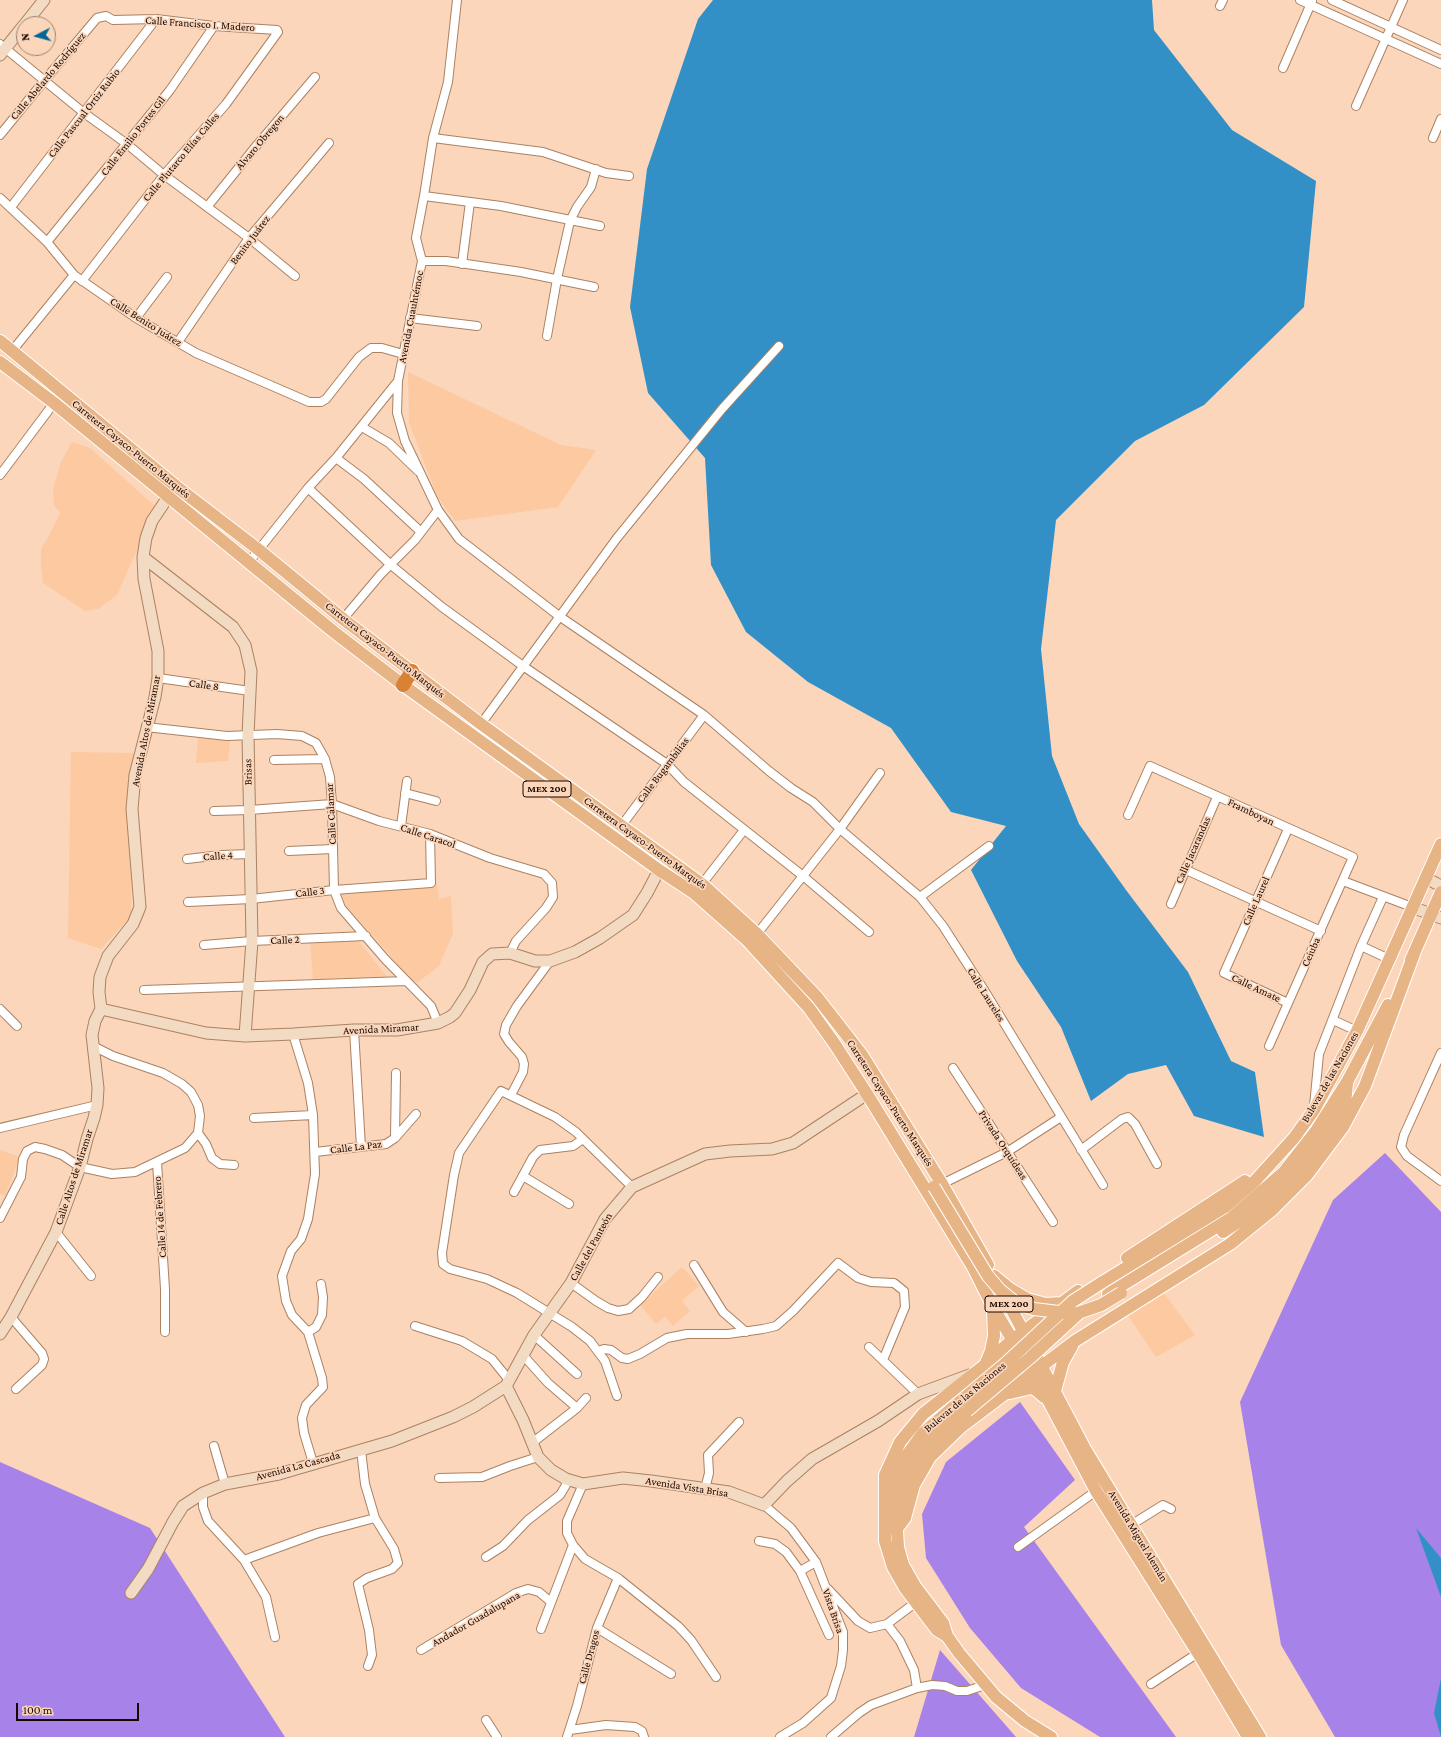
<!DOCTYPE html>
<html>
<head>
<meta charset="utf-8">
<style>
  body { margin:0 }
  #map { position:relative; width:1441px; height:1737px; overflow:hidden; background:#fbd6bb; font-family:"Crimson Pro",serif }
  canvas { display:block }
  .north { position:absolute; left:16px; top:16px; width:40px; height:40px; box-sizing:border-box; background:#fbd6bb; border:1px solid #9f8370; border-radius:50%; rotate:264deg; font-size:11px; font-weight:700; line-height:16px; text-align:center; color:#160700 }
  .north::after { content:''; display:block; margin:auto; width:14px; height:18px; background:#036695; clip-path:polygon(50% 0,100% 100%,50% 72%,0 100%) }
  .scale { position:absolute; left:16px; top:1703px; width:123px; height:18px; box-sizing:border-box; border:2px solid #160700; border-top:0; padding-left:5px; font-size:12px; line-height:14px; white-space:nowrap; color:#160700; -webkit-text-stroke:3px #fbd6bb; paint-order:stroke }
</style>
</head>
<body>
<div id="map">
<canvas width="1441" height="1737"></canvas>
<div class="north">N</div>
<div class="scale">100 m</div>
</div>
<script>
const ctx = document.querySelector('canvas').getContext('2d');
ctx.lineJoin = 'round';
function fill(path, color) { ctx.fillStyle = color; ctx.fill(path, 'evenodd'); }
const poly = rows => new Path2D(rows.map(r => 'M' + r).join(''));
function stroke(path, color, width, dash) { ctx.strokeStyle = color; ctx.lineWidth = width; ctx.lineCap = dash ? 'butt' : 'round'; ctx.setLineDash(dash || []); ctx.stroke(path); }
function write(font, color, halo, rows, align = 'center') {
  ctx.font = font + ' "Crimson Pro",serif'; ctx.lineWidth = 3.5; ctx.setLineDash([]); ctx.textBaseline = 'middle'; ctx.strokeStyle = halo; ctx.fillStyle = color; for (const [text, x, y, turn = 0] of rows) {
    ctx.save(); ctx.translate(x, y); ctx.rotate((+turn || 0) * Math.PI / 180); ctx.textAlign = isNaN(turn) ? turn : align; if (halo) ctx.strokeText(text, 0, 0); ctx.fillText(text, 0, 0); ctx.restore();
  }
}
fill(poly([
  [408,372,561,445,596,450,558,507,455,521,437,496,409,422],
  [72,442,90,448,156,507,117,595,98,609,85,611,43,583,41,567,41,549,52,530,60,513,54,505,53,489,61,462],
  [198,737,230,740,228,761,196,763],
  [71,752,134,753,131,916,101,949,68,938],
  [437,884,439,899,451,896,453,933,439,966,418,982,412,981,345,904,340,893],
  [356,938,387,977,313,979,310,940],
  [0,1150,20,1157,5,1196,0,1194],
  [682,1267,699,1286,682,1301,690,1311,673,1326,665,1317,656,1324,640,1305],
  [1160,1288,1195,1335,1156,1357,1127,1314]
]), '#fcc9a1');
fill(poly([
  [1385,1153,1441,1212,1441,1737,1335,1737,1281,1645,1240,1402,1333,1200],
  [1020,1402,1075,1480,1024,1527,1176,1737,1100,1737,1021,1688,970,1628,926,1558,922,1514,946,1462],
  [0,1462,150,1528,285,1737,0,1737],
  [940,1650,1016,1737,914,1737]
]), '#a783e9');
fill(poly([
  [713,0,1152,0,1154,30,1232,130,1316,181,1304,307,1204,405,1135,441,1056,520,1041,649,1052,756,1079,824,1126,890,1188,972,1231,1061,1255,1072,1264,1137,1194,1116,1166,1065,1128,1074,1091,1101,1061,1027,1017,961,971,870,1006,826,951,812,891,728,808,682,746,632,711,565,705,458,648,393,630,307,647,169,698,19],
  [1416,1528,1441,1558,1441,1601,1441,1597],
  [1441,1678,1441,1737,1434,1713]
]), '#3390c7');
const street = poly([
  [1300,0,1441,64],
  [1332,0,1441,50],
  [1220,6,1223,0],
  [0,44,84,113,127,144,164,175,249,238,295,276],
  [1283,68,1312,1],
  [1356,106,1403,0],
  [0,135,44,81,97,18,106,16,113,20,156,19,214,26,277,30,278,32,226,104,164,175,82,281],
  [433,138,543,152,606,173,629,176],
  [1433,138,1441,119],
  [424,196,501,206,600,226],
  [0,198,47,242,74,275,136,318,196,353,309,402,321,402,326,399,359,357,371,348,382,348,403,354],
  [11,207,156,19],
  [207,207,257,145,315,77],
  [47,242,170,90,214,26],
  [422,261,446,261,521,272,594,287],
  [462,264,470,202],
  [136,318,167,277],
  [410,318,477,326],
  [547,336,557,279,570,221,577,207,591,187,596,169],
  [178,342,249,238,329,143],
  [12,351,74,275],
  [398,381,397,413,405,441,438,510,459,539,559,616,704,715,769,771,791,788,813,802,840,829,920,897,943,926,984,990,1103,1185],
  [362,427,389,443,418,471],
  [336,458,364,479,421,532],
  [0,475,54,403],
  [308,488,391,565,442,607,523,666,667,764,684,782,803,876,869,932],
  [249,562,308,488,336,458,398,381,422,261,416,238,424,196,433,138,448,82,457,0],
  [343,619,381,574,415,540,438,510],
  [158,678,250,691],
  [481,724,617,538,722,409,779,346],
  [146,727,227,736,277,734,302,736,316,743,325,759,330,777,332,804,334,890,341,908,385,959,431,1006,438,1023],
  [274,760,325,759],
  [405,793,436,801],
  [214,811,249,810,332,804,379,821,430,834,490,858,544,874,552,883,553,897,546,908,516,941,510,953],
  [1128,815,1150,766,1353,857,1269,1046],
  [622,825,704,715],
  [401,826,407,781],
  [1288,829,1224,973,1288,1003],
  [289,851,333,849],
  [187,859,221,855,250,854],
  [1184,869,1321,931],
  [1343,881,1412,907],
  [702,884,744,830],
  [920,897,989,846],
  [188,902,251,899,334,890,431,883,430,834],
  [1171,904,1217,797],
  [757,934,840,829,880,773],
  [204,945,252,941,366,936],
  [1361,946,1389,959],
  [144,990,406,981],
  [0,1009,17,1026],
  [1333,1020,1357,1031],
  [354,1030,361,1147],
  [293,1034,308,1083,313,1115,315,1174,308,1219,301,1239,291,1251,282,1276,286,1301,292,1315,308,1332,322,1378,323,1387,306,1405,302,1418,304,1433,313,1463],
  [1441,1053,1404,1135,1401,1147,1407,1156,1441,1181],
  [953,1068,1053,1222],
  [511,1095,523,1072,524,1064,522,1057,509,1042,504,1034,506,1025,517,1006,550,961],
  [1314,1106,1319,1054,1361,946,1383,897],
  [254,1118,313,1115],
  [0,1128,97,1105],
  [198,1133,206,1144,212,1158,220,1164,234,1165],
  [395,1138,396,1073],
  [1081,1150,1122,1119,1128,1117,1135,1124,1157,1164],
  [315,1152,386,1144,395,1138,416,1114],
  [157,1162,165,1289,165,1332],
  [523,1176,569,1204],
  [942,1184,1007,1152,1061,1117],
  [514,1192,533,1157,540,1150,573,1146,583,1139],
  [0,1218,21,1177,23,1159,27,1151,35,1147,45,1149,62,1155,80,1167,112,1174,135,1172,185,1148,198,1133,200,1116,198,1105,191,1092,182,1084,163,1073,113,1056,93,1046],
  [56,1232,91,1276],
  [694,1265,723,1312,746,1332],
  [571,1283,596,1301,608,1308,618,1311,629,1309,642,1297,658,1277],
  [11,1317,42,1353,44,1359,42,1365,16,1389],
  [415,1326,462,1341,492,1359,509,1380],
  [308,1332,316,1327,322,1315,323,1297,321,1284],
  [534,1335,577,1374],
  [869,1347,918,1394],
  [598,1351,604,1349,611,1350,622,1358,628,1359,640,1354,667,1338,687,1334,728,1334,763,1329,776,1326,793,1311,838,1263,858,1278,871,1282,894,1283,904,1291,905,1307,883,1360],
  [522,1354,548,1383,577,1408],
  [617,1396,605,1361,590,1341,572,1327,517,1293,487,1279,450,1269,443,1264,442,1253,454,1175,459,1153,501,1091,555,1117,576,1132,632,1187],
  [532,1443,577,1408,586,1398],
  [214,1446,225,1484],
  [361,1450,365,1484,375,1518,394,1549,398,1563,392,1569,367,1578,358,1584,369,1630,372,1655,368,1666],
  [439,1478,482,1477,510,1466,538,1457],
  [583,1484,567,1521,567,1533,573,1545,585,1559,618,1578,678,1626,691,1640,716,1677],
  [705,1489,709,1473,708,1455,739,1422],
  [203,1493,203,1507,208,1521,244,1560,266,1597,275,1637],
  [764,1505,791,1528,816,1562,843,1632,843,1650,841,1666,831,1698,803,1723,780,1737],
  [1131,1525,1163,1505,1171,1509],
  [759,1541,775,1544,786,1552,800,1571,829,1635],
  [1018,1547,1096,1491],
  [486,1557,503,1546,528,1520,560,1495,566,1485,566,1479],
  [244,1560,318,1533,375,1518],
  [800,1571,816,1562],
  [828,1589,858,1621,870,1628,887,1624,911,1606,915,1601],
  [887,1624,900,1641,914,1670,917,1688],
  [597,1628,671,1674],
  [541,1629,573,1545],
  [421,1650,516,1593,528,1589,539,1592,551,1602],
  [1151,1684,1198,1653],
  [486,1720,497,1737],
  [570,1730,606,1725,635,1727,642,1731,644,1737],
  [567,1737,577,1706,597,1628,618,1578],
  [831,1737,859,1713,871,1705,917,1688,932,1685,945,1686,957,1691,967,1691,985,1685]
]);
const secondary = poly([
  [25,24,44,0],
  [0,55,24,25],
  [143,557,233,627,245,645,251,671,248,735,252,941,245,1036],
  [1426,878,1441,886],
  [1412,907,1441,918],
  [101,1009,206,1033,245,1036,293,1034,354,1030,397,1030,438,1023,450,1017,455,1013,470,990,483,962,492,954,510,953,535,961,550,961,575,952,600,938,633,915,647,893,659,870],
  [101,1009,99,992,100,977,108,956,133,924,140,907,132,809,135,775,155,697,158,678,158,651,144,579,143,557,146,538,152,521,168,497],
  [0,1334,11,1317,56,1232,80,1167,87,1139,94,1118,97,1105,98,1088,92,1035,95,1021,101,1009],
  [506,1386,523,1420,538,1457,551,1470,566,1479,583,1484,623,1478,651,1481,729,1492,764,1505,787,1481,812,1459,878,1421,918,1394,972,1374],
  [131,1593,148,1569,173,1522,183,1506,203,1493,225,1484,279,1474,392,1441,453,1417,473,1407,506,1386,534,1335,571,1283,605,1219,632,1187,705,1154,730,1151,772,1149,793,1143,867,1094]
]);
const primary = poly([
  [0,341,177,487,259,550,343,619,481,724,702,884,757,934,817,997,862,1055,942,1184,988,1265],
  [0,362,54,403,334,632,403,685,659,870,694,893,747,940,809,1008,834,1043,867,1094,973,1267,993,1307,1048,1400,1096,1491,1198,1653,1248,1737],
  [1411,960,1441,892],
  [1223,1232,1253,1212,1286,1184,1317,1148,1345,1103,1347,1084],
  [1127,1258,1245,1181],
  [994,1276,1010,1289,1027,1299,1046,1304,1061,1303],
  [1101,1283,1225,1207,1254,1182,1294,1138,1314,1110,1357,1031,1441,844],
  [1002,1291,1085,1449,1260,1737],
  [1108,1294,1231,1218,1284,1172,1316,1131,1347,1082,1388,1005],
  [986,1363,991,1351,994,1336,993,1309],
  [1055,1391,1063,1362,1072,1346],
  [1010,1393,1031,1388,1036,1390,1044,1397],
  [967,1411,930,1441,905,1476,896,1514,898,1547,903,1565,915,1586,943,1623,947,1636,959,1653,996,1697,1025,1721,1051,1737],
  [885,1509,885,1475,900,1442,923,1414,985,1365,1012,1340,1078,1291],
  [896,1530,905,1518,914,1485,930,1457,961,1427,1075,1341,1230,1244,1272,1210,1307,1175,1343,1127,1365,1086,1414,954],
  [947,1636,937,1630,905,1588,893,1567,885,1541,885,1509,894,1473,923,1433,958,1403]
]);
const highway = poly([
  [403,685,412,671]
]);
stroke(street, '#ab8261', 10);
stroke(secondary, '#ab8261', 13);
stroke(primary, '#fff', 14);
stroke(highway, '#fff', 16);
stroke(street, '#fff', 8);
stroke(secondary, '#f3dac2', 11);
stroke(primary, '#e7b486', 12);
stroke(highway, '#d78235', 14);
const primaryBridge = poly([
  [934,1187,988,1276,1000,1290,1016,1303,1034,1309,1075,1314,1101,1305,1121,1293],
  [958,1403,1007,1362,1073,1301,1101,1283],
  [967,1411,1031,1357,1080,1312]
]);
stroke(primaryBridge, '#fff', 14, []);
stroke(primaryBridge, '#e7b486', 12);
for (const [x, y, w] of [
  [547,789,48],
  [1009,1304,48]
]) { const box = new Path2D(); box.roundRect(x - w / 2, y - 8, w, 16, 3); ctx.fillStyle = '#fbd6bb'; ctx.fill(box); stroke(box, '#160700', 1); }
write('bold 10px', '#160700', null, [
  ["MEX 200",547,789],
  ["MEX 200",1009,1304]
]);
write('11px', '#160700', '#fbd6bb', [
  ["Calle Francisco I. Madero",200,24,4],
  ["Calle Abelardo Rodríguez",48,76,-50],
  ["Calle Pascual Ortiz Rubio",84,113,-52],
  ["Calle Emilio Portes Gil",133,136,-52],
  ["Álvaro Obregon",260,142,-50],
  ["Calle Plutarco Elías Calles",181,157,-50],
  ["Benito Juárez",250,240,-53],
  ["Avenida Cuauhtémoc",411,317,-79],
  ["Calle Benito Juárez",146,322,32],
  ["Carretera Cayaco-Puerto Marqués",131,449,39],
  ["Carretera Cayaco-Puerto Marqués",385,650,38],
  ["Calle 8",204,685,8],
  ["Avenida Altos de Miramar",146,731,-79],
  ["Calle Bugambilias",663,770,-53],
  ["Brisas",248,772,-91],
  ["Framboyan",1251,812,25],
  ["Calle Calamar",331,814,-93],
  ["Calle Caracol",428,836,18],
  ["Carretera Cayaco-Puerto Marqués",645,843,36],
  ["Calle Jacarandas",1193,850,-66],
  ["Calle 4",218,856,-4],
  ["Calle 3",310,892,-6],
  ["Calle Laurel",1256,901,-66],
  ["Calle 2",285,940,-2],
  ["Ceiuba",1311,952,-66],
  ["Calle Amate",1256,988,25],
  ["Calle Laureles",986,995,58],
  ["Avenida Miramar",381,1029,-3],
  ["Bulevar de las Naciones",1330,1077,-60],
  ["Carretera Cayaco-Puerto Marqués",890,1103,57],
  ["Privada Orquídeas",1003,1145,57],
  ["Calle La Paz",356,1147,-7],
  ["Calle Altos de Miramar",74,1177,-72],
  ["Calle 14 de Febrero",160,1217,-94],
  ["Calle del Panteón",591,1247,-61],
  ["Bulevar de las Naciones",965,1397,-40],
  ["Avenida La Cascada",298,1466,-15],
  ["Avenida Vista Brisa",687,1487,9],
  ["Avenida Miguel Alemán",1138,1536,59],
  ["Vista Brisa",833,1611,71],
  ["Andador Guadalupana",476,1619,-30],
  ["Calle Dragos",589,1657,-75]
]);
</script>
</body>
</html>
